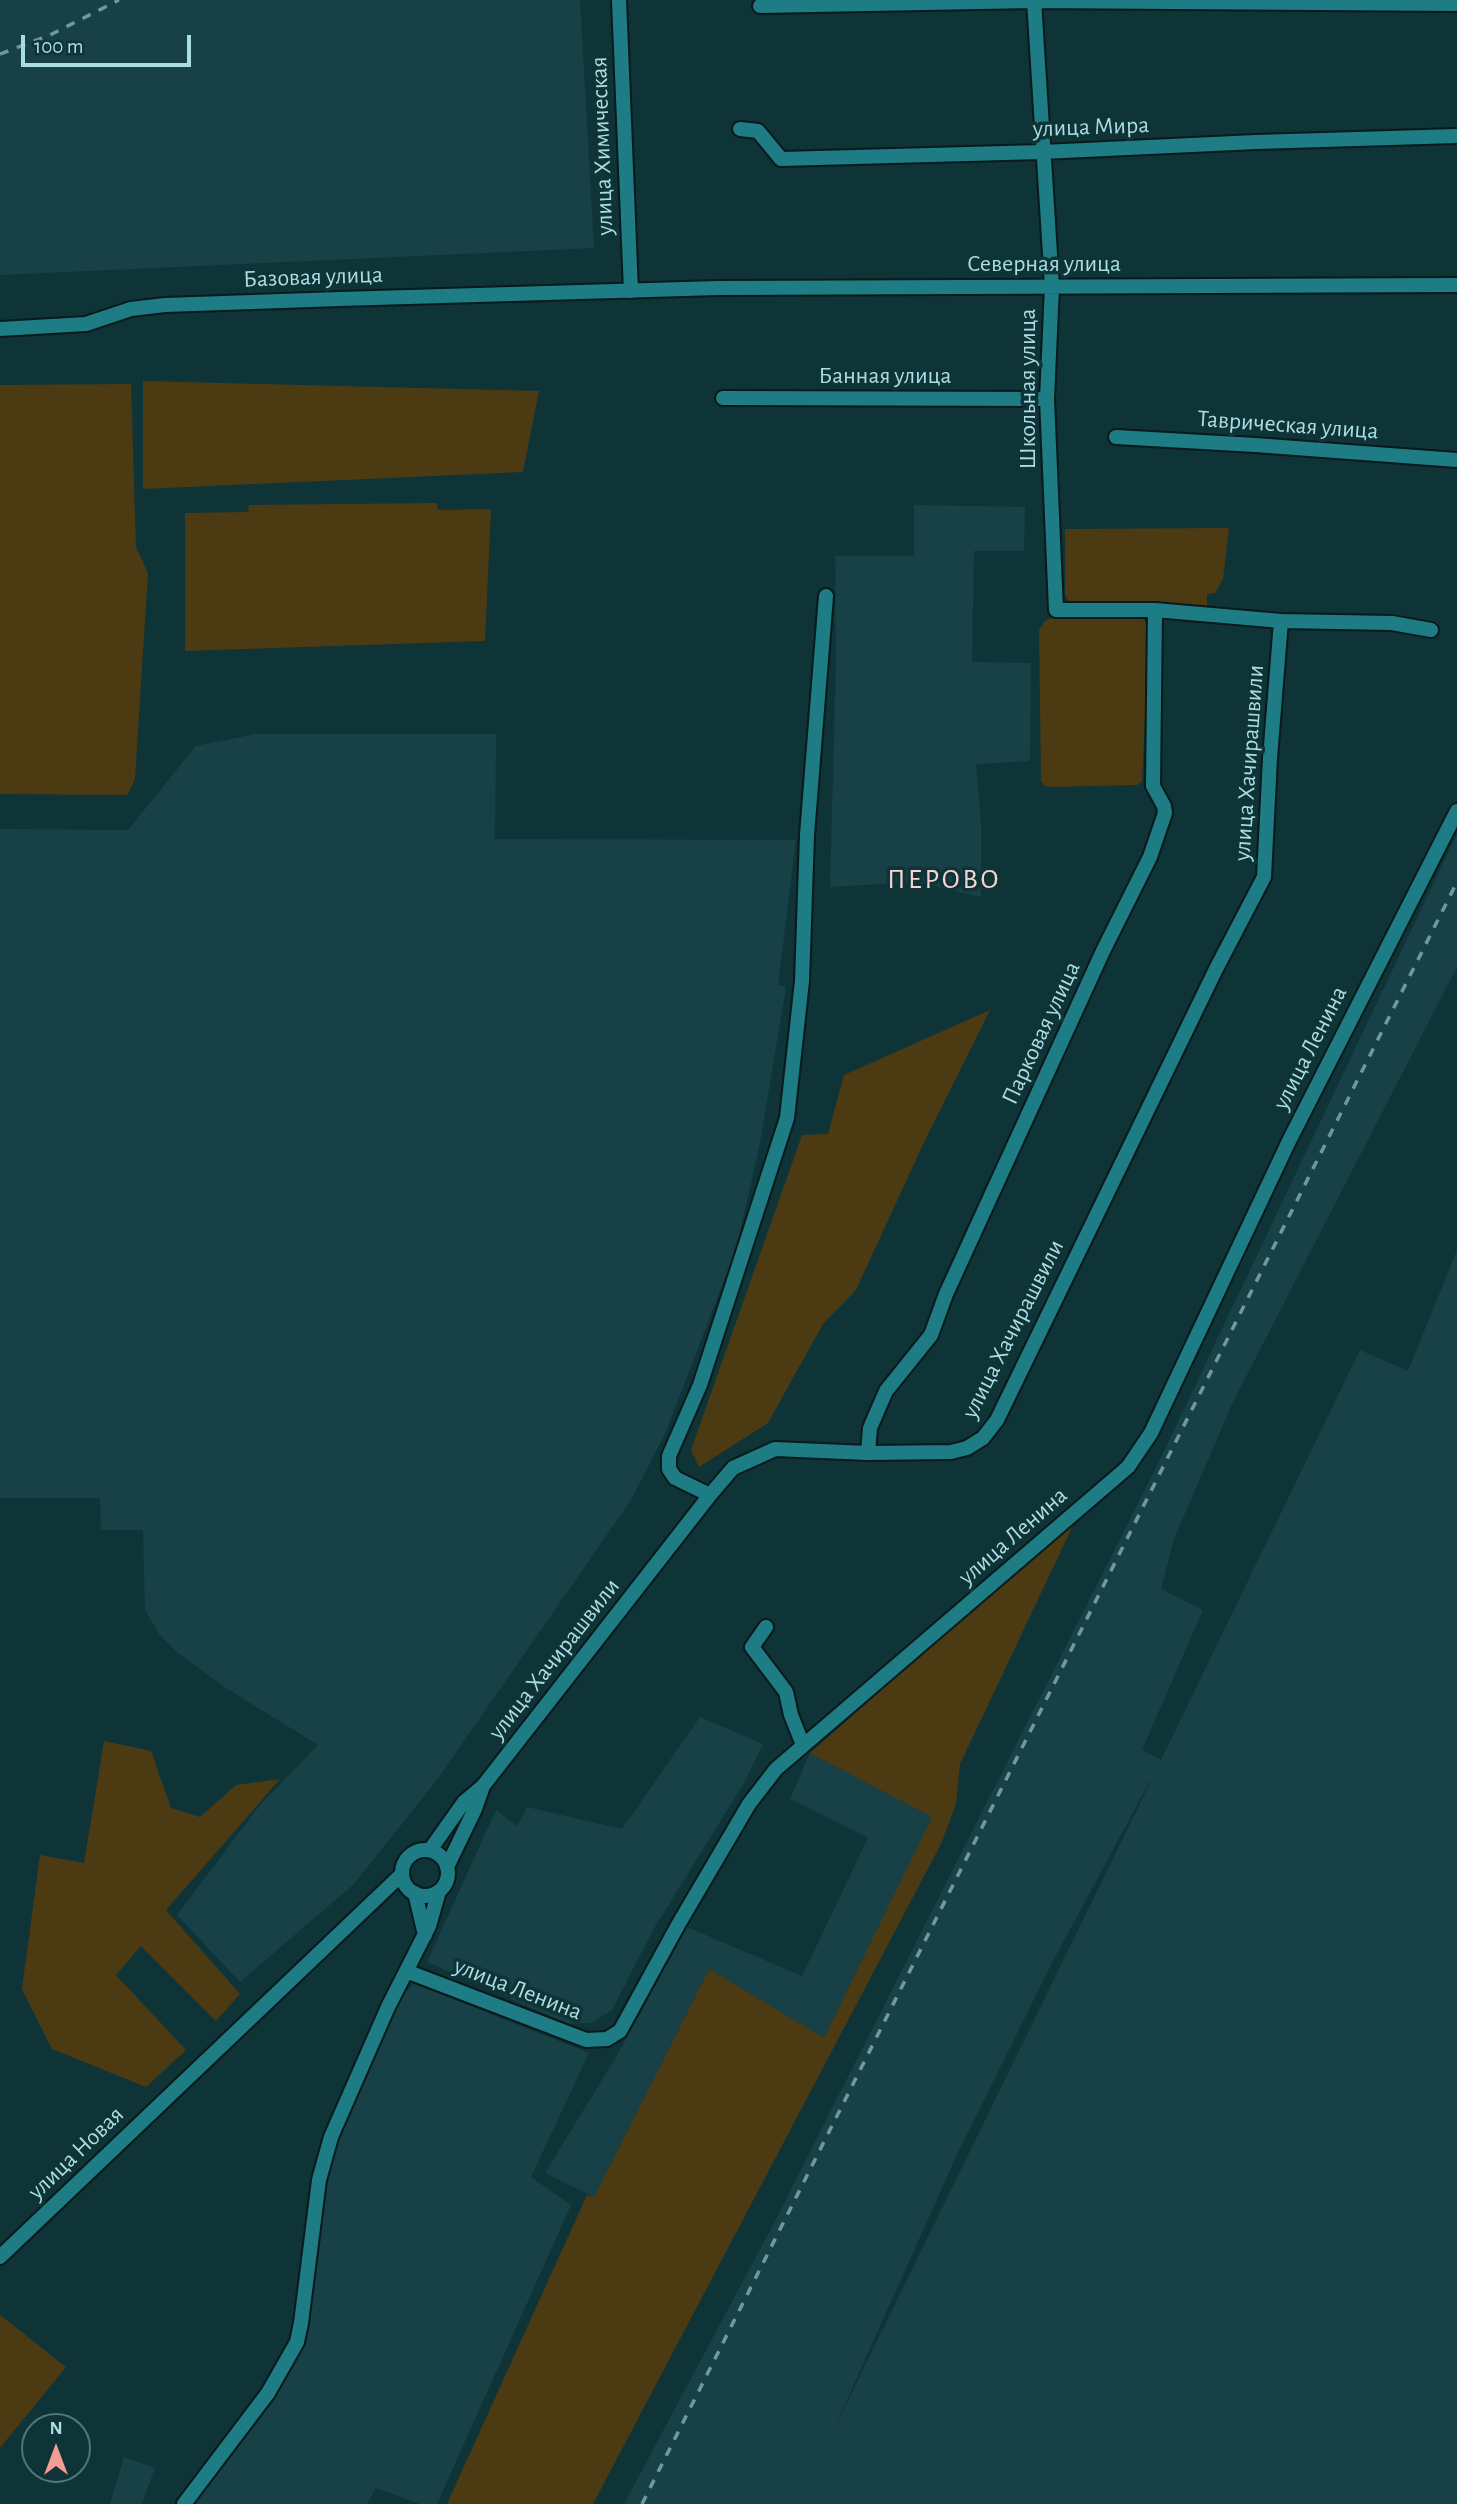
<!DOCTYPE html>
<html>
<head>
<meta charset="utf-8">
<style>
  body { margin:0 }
  #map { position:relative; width:1457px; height:2504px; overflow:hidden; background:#0f3438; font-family:"Alegreya Sans",sans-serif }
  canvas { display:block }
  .north { position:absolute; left:21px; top:2413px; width:70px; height:70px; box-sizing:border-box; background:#0f3438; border:2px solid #4d787c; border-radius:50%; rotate:0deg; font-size:19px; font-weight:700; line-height:28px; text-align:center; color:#aadde2 }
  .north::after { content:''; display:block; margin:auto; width:24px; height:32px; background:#f59c96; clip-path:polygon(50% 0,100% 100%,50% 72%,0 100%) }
  .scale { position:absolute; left:21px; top:35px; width:170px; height:32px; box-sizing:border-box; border:4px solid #aadde2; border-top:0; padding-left:9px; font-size:21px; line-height:24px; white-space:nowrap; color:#aadde2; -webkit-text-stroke:5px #0f3438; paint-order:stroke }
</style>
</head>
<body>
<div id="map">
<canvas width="1457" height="2504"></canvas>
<div class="north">N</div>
<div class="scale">100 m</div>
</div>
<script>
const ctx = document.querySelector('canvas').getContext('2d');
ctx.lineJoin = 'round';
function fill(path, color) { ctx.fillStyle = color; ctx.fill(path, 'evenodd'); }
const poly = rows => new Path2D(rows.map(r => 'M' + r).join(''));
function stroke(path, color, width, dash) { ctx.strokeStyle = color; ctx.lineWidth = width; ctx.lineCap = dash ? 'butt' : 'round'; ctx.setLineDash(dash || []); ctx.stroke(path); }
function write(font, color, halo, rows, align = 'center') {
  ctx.font = font + ' "Alegreya Sans",sans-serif'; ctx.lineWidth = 7; ctx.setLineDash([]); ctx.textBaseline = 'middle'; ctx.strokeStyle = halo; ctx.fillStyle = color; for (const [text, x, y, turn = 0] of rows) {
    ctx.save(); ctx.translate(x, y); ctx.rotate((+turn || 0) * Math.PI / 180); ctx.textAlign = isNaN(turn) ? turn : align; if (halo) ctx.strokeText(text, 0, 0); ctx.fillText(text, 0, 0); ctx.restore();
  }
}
fill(poly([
  [0,0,580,0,594,248,0,275],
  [914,505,1025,507,1024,551,974,551,972,662,1031,663,1030,761,976,764,981,825,981,897,916,882,830,887,836,662,835,556,914,556],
  [256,734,496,734,495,839,796,840,778,985,786,987,760,1143,736,1249,665,1434,631,1500,437,1780,354,1884,240,1982,177,1915,260,1805,318,1745,226,1688,178,1653,159,1634,145,1610,143,1530,101,1530,100,1498,0,1498,0,829,128,830,196,746],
  [1457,834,1457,967,1233,1402,1174,1539,1161,1589,1203,1610,1142,1750,1161,1760,1360,1350,1408,1371,1457,1250,1457,2504,624,2504,774,2223,1156,1468],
  [1150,1781,1151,1781,833,2431,960,2148,1052,1963],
  [700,1717,763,1744,744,1783,653,1930,612,2010,591,2023,568,2024,427,1962,496,1810,517,1826,527,1807,622,1829],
  [810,1753,933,1816,824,2039,709,1969,594,2197,545,2173,619,2052,687,1927,802,1976,868,1838,790,1799],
  [413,1983,589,2053,531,2177,571,2205,437,2504,420,2504,376,2488,367,2504,186,2504,259,2401,304,2325,317,2194,350,2105,393,2009],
  [124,2457,155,2468,142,2504,110,2504]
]), '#174146');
fill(poly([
  [143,381,539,391,523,472,143,489],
  [131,384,136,547,148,573,135,779,127,795,0,794,0,385],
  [437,503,438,510,491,509,485,641,185,651,185,513,248,512,249,505],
  [1229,528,1223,579,1215,593,1207,594,1207,606,1071,606,1065,595,1065,529],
  [1052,618,1141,618,1145,621,1149,632,1151,710,1145,717,1142,782,1137,785,1051,787,1045,786,1041,781,1039,630,1045,621],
  [990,1010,926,1138,856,1290,823,1324,768,1423,699,1467,691,1450,802,1135,828,1134,844,1075],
  [1077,1517,960,1764,956,1804,941,1844,593,2504,447,2504,587,2195,594,2197,709,1969,824,2038,932,1817,810,1753],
  [104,1741,151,1751,171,1808,200,1817,236,1785,280,1779,166,1910,240,1994,216,2021,141,1946,116,1975,186,2050,146,2087,52,2049,22,1989,40,1855,84,1863],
  [0,2315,66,2367,0,2448]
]), '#4c3a13');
const minor = poly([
  [619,0,631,291],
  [1034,0,1052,286,1047,399,1056,610,1155,610,1281,621,1392,623,1431,630],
  [760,6,1034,1,1457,4],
  [740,129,758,131,781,159,1042,152,1256,142,1457,136],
  [0,329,86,324,131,309,165,305,340,299,718,288,1457,285],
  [723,398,1047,399],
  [1116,437,1255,445,1457,460],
  [868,1453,870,1428,886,1391,931,1335,946,1294,1103,951,1150,857,1165,813,1164,806,1153,786,1155,610],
  [710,1495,675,1478,669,1469,669,1456,700,1385,787,1118,802,981,807,835,826,596],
  [766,1627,752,1647,786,1692,791,1715,803,1745],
  [430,1850,464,1802,483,1786,710,1495,733,1468,775,1449,868,1453,951,1452,967,1448,983,1438,997,1420,1216,969,1264,877,1270,758,1281,621],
  '402 1873a23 23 0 1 1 46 0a23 23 0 1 1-46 0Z',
  [447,1867,475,1809,483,1786],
  [415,1893,425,1935],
  [406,1971,586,2040,607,2039,620,2031,678,1925,749,1804,776,1769,1128,1467,1151,1433,1289,1141,1457,811],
  [0,2257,402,1874],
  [184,2504,268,2393,297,2342,301,2323,319,2180,331,2137,388,2007,429,1926,439,1891]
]);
stroke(minor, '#0a191b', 18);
stroke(minor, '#1d7c84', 14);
stroke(poly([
  [0,54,50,35,119,0],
  [642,2504,1457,882]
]), '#6d9a9f', 3.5, [9, 9]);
write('24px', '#aadde2', '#0f3438', [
  ["улица Мира",1091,127,-2],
  ["улица Химическая",602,146,-92],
  ["Северная улица",1044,264],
  ["Базовая улица",313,277,-2],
  ["Банная улица",885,376],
  ["Школьная улица",1028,389,-90],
  ["Таврическая улица",1288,425,4],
  ["улица Хачирашвили",1249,763,-86],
  ["Парковая улица",1041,1033,-65],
  ["улица Ленина",1310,1048,-63],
  ["улица Хачирашвили",1013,1329,-63],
  ["улица Ленина",1013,1536,-41],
  ["улица Хачирашвили",554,1659,-52],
  ["улица Ленина",518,1989,21],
  ["улица Новая",76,2153,-44]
]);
ctx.letterSpacing = '2px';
write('28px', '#f7d4d1', '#0f3438', [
  ["ПЕРОВО",944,880]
]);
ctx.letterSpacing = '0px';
</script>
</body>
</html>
